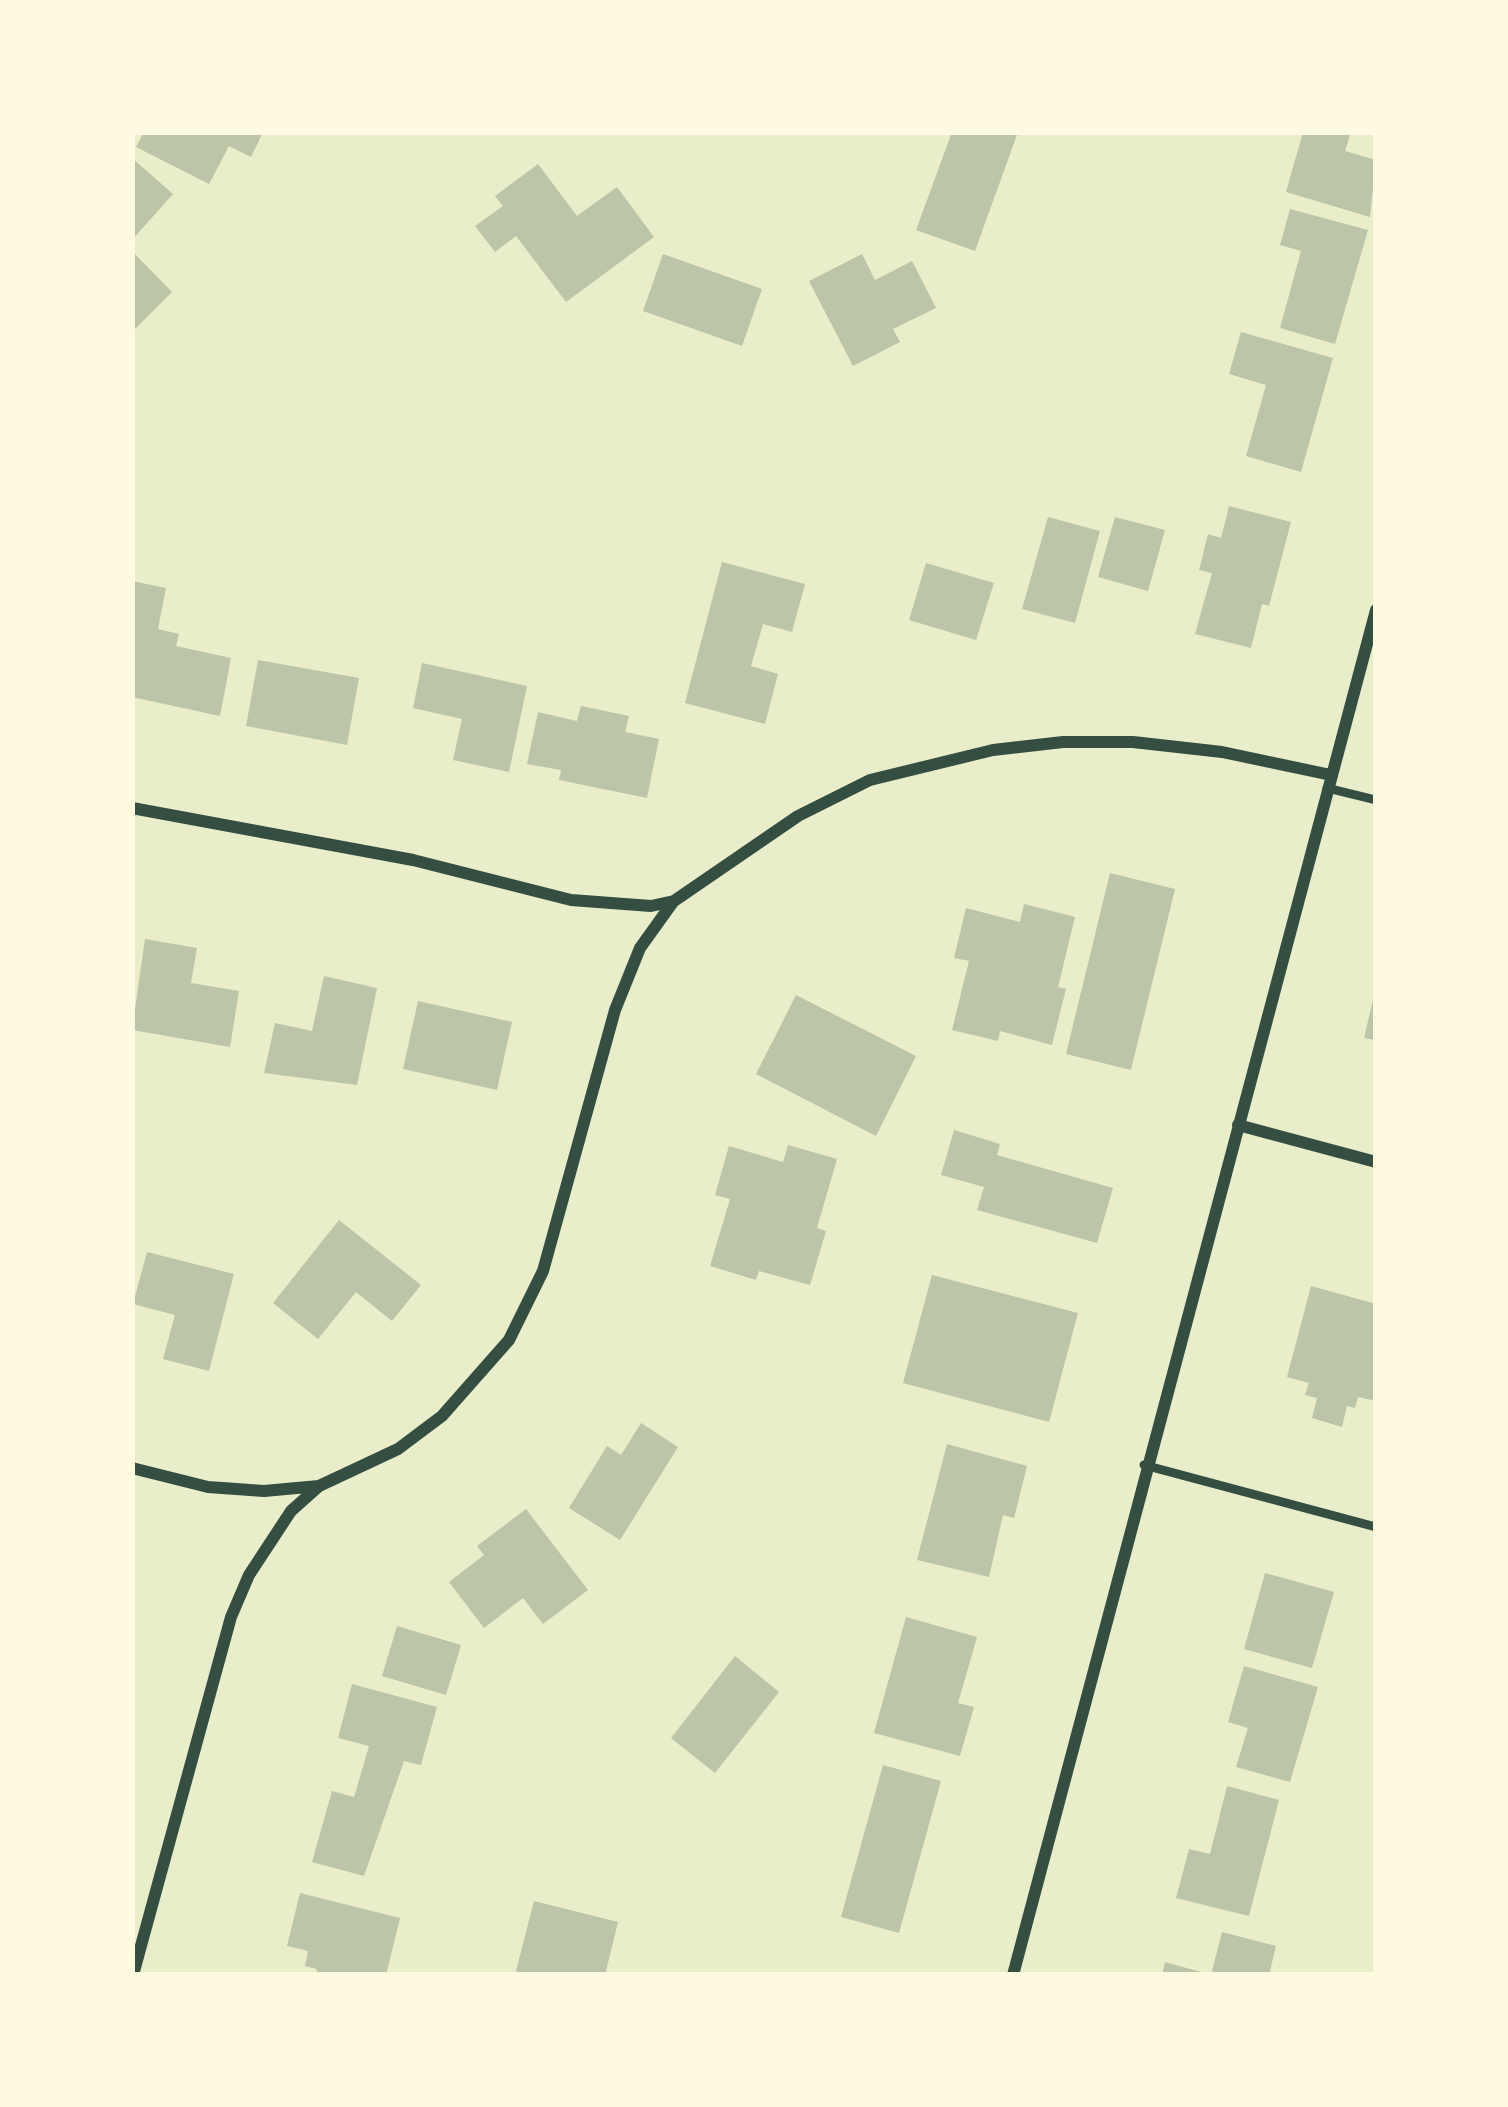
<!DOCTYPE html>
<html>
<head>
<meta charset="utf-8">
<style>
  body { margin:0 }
  #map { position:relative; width:1508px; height:2107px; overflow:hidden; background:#e9edc9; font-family:"DM Sans",sans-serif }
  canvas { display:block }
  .frame { position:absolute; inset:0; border:135px solid #fefae0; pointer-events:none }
</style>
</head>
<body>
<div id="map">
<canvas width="1508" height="2107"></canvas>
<div class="frame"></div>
</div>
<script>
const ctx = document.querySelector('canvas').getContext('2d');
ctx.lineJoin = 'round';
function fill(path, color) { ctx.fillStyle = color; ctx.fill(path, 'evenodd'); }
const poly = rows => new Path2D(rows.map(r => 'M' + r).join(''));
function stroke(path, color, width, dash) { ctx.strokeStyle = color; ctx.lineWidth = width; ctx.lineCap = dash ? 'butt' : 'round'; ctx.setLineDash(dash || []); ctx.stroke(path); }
fill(poly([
  [144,132,263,132,251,157,229,146,209,184,136,147],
  [952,132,1018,132,975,251,916,230],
  [1303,132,1351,132,1345,151,1376,160,1370,217,1286,192],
  [132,158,173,194,132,240],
  [538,164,577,216,617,187,654,237,566,302,516,236,495,252,475,226,503,206,495,196],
  [1290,209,1368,230,1335,344,1280,328,1301,251,1280,245],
  [132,251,172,292,132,332],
  [663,254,762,289,742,346,643,311],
  [862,254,875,280,912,261,936,308,893,329,900,342,853,366,809,281],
  [1241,332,1333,358,1301,472,1246,456,1266,385,1229,374],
  [1229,506,1291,522,1269,606,1262,604,1251,648,1195,634,1212,573,1199,570,1208,534,1221,538],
  [1048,517,1100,531,1075,623,1022,609],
  [1115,517,1165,530,1148,591,1098,577],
  [722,562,805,584,792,632,763,624,751,666,778,674,765,724,685,703],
  [926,563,994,583,976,640,909,620],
  [132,581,166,588,158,629,179,634,176,646,231,658,220,716,132,697],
  [258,660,359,678,347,745,246,726],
  [422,663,527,686,509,772,453,760,462,719,413,708],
  [581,706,629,716,625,732,659,739,647,798,559,780,561,770,527,764,538,712,577,721],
  [1110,873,1175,889,1131,1070,1066,1054],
  [1024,904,1075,917,1058,987,1066,989,1052,1045,1000,1031,998,1041,952,1030,969,961,954,958,966,908,1020,922],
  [145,939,197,948,191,983,239,991,230,1047,132,1030],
  [324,976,377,988,357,1085,264,1073,275,1023,312,1031],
  [796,995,916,1056,876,1136,756,1074],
  [1374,995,1376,995,1376,1040,1364,1038],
  [418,1001,512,1022,497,1090,403,1069],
  [954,1130,1000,1144,997,1155,1113,1188,1097,1243,977,1210,984,1187,941,1175],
  [788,1145,837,1159,817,1228,826,1231,810,1285,759,1271,756,1280,710,1266,730,1199,715,1195,729,1146,783,1162],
  [339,1220,421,1285,392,1321,356,1292,318,1339,273,1303],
  [147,1252,234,1274,209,1371,163,1359,175,1315,133,1304],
  [932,1275,1078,1313,1049,1422,903,1383],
  [1311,1286,1376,1304,1376,1401,1358,1397,1355,1408,1347,1406,1342,1427,1312,1418,1317,1398,1305,1395,1309,1383,1287,1377],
  [641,1423,678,1447,620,1540,569,1508,607,1446,621,1455],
  [947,1444,1027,1466,1014,1518,1003,1515,989,1577,917,1560],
  [526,1509,588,1590,543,1624,523,1598,484,1628,449,1582,484,1555,477,1546],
  [1265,1573,1334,1592,1312,1668,1244,1649],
  [906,1617,977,1637,958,1703,974,1707,960,1756,874,1733],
  [397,1626,461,1645,446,1695,382,1676],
  [735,1656,779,1692,715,1773,671,1738],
  [1244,1666,1318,1687,1290,1782,1236,1767,1248,1728,1228,1722],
  [352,1684,437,1707,421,1765,404,1761,364,1876,312,1862,332,1791,354,1797,369,1746,338,1738],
  [883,1765,941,1781,899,1933,841,1917],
  [1227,1786,1279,1800,1249,1916,1176,1898,1189,1849,1210,1854],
  [300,1893,400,1918,386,1975,316,1975,317,1969,305,1966,308,1951,287,1946],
  [534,1901,618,1922,605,1975,515,1975],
  [1222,1932,1276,1946,1269,1975,1211,1975],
  [1165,1962,1208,1974,1208,1975,1162,1975]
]), '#bcc5a7');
stroke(poly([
  [1327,788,1376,800],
  [1144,1465,1376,1527]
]), '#344e41', 9);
stroke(poly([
  [132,808,413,860,571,900,651,906,674,901,798,816,870,780,993,750,1063,742,1133,742,1222,752,1331,775],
  [1238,1125,1376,1162],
  [132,1468,208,1487,264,1491,319,1486],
  [133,1975,231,1617,249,1575,291,1511,319,1486,398,1449,442,1416,509,1340,543,1271,615,1010,640,948,673,902],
  [1013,1975,1376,610]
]), '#344e41', 12);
</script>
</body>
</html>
